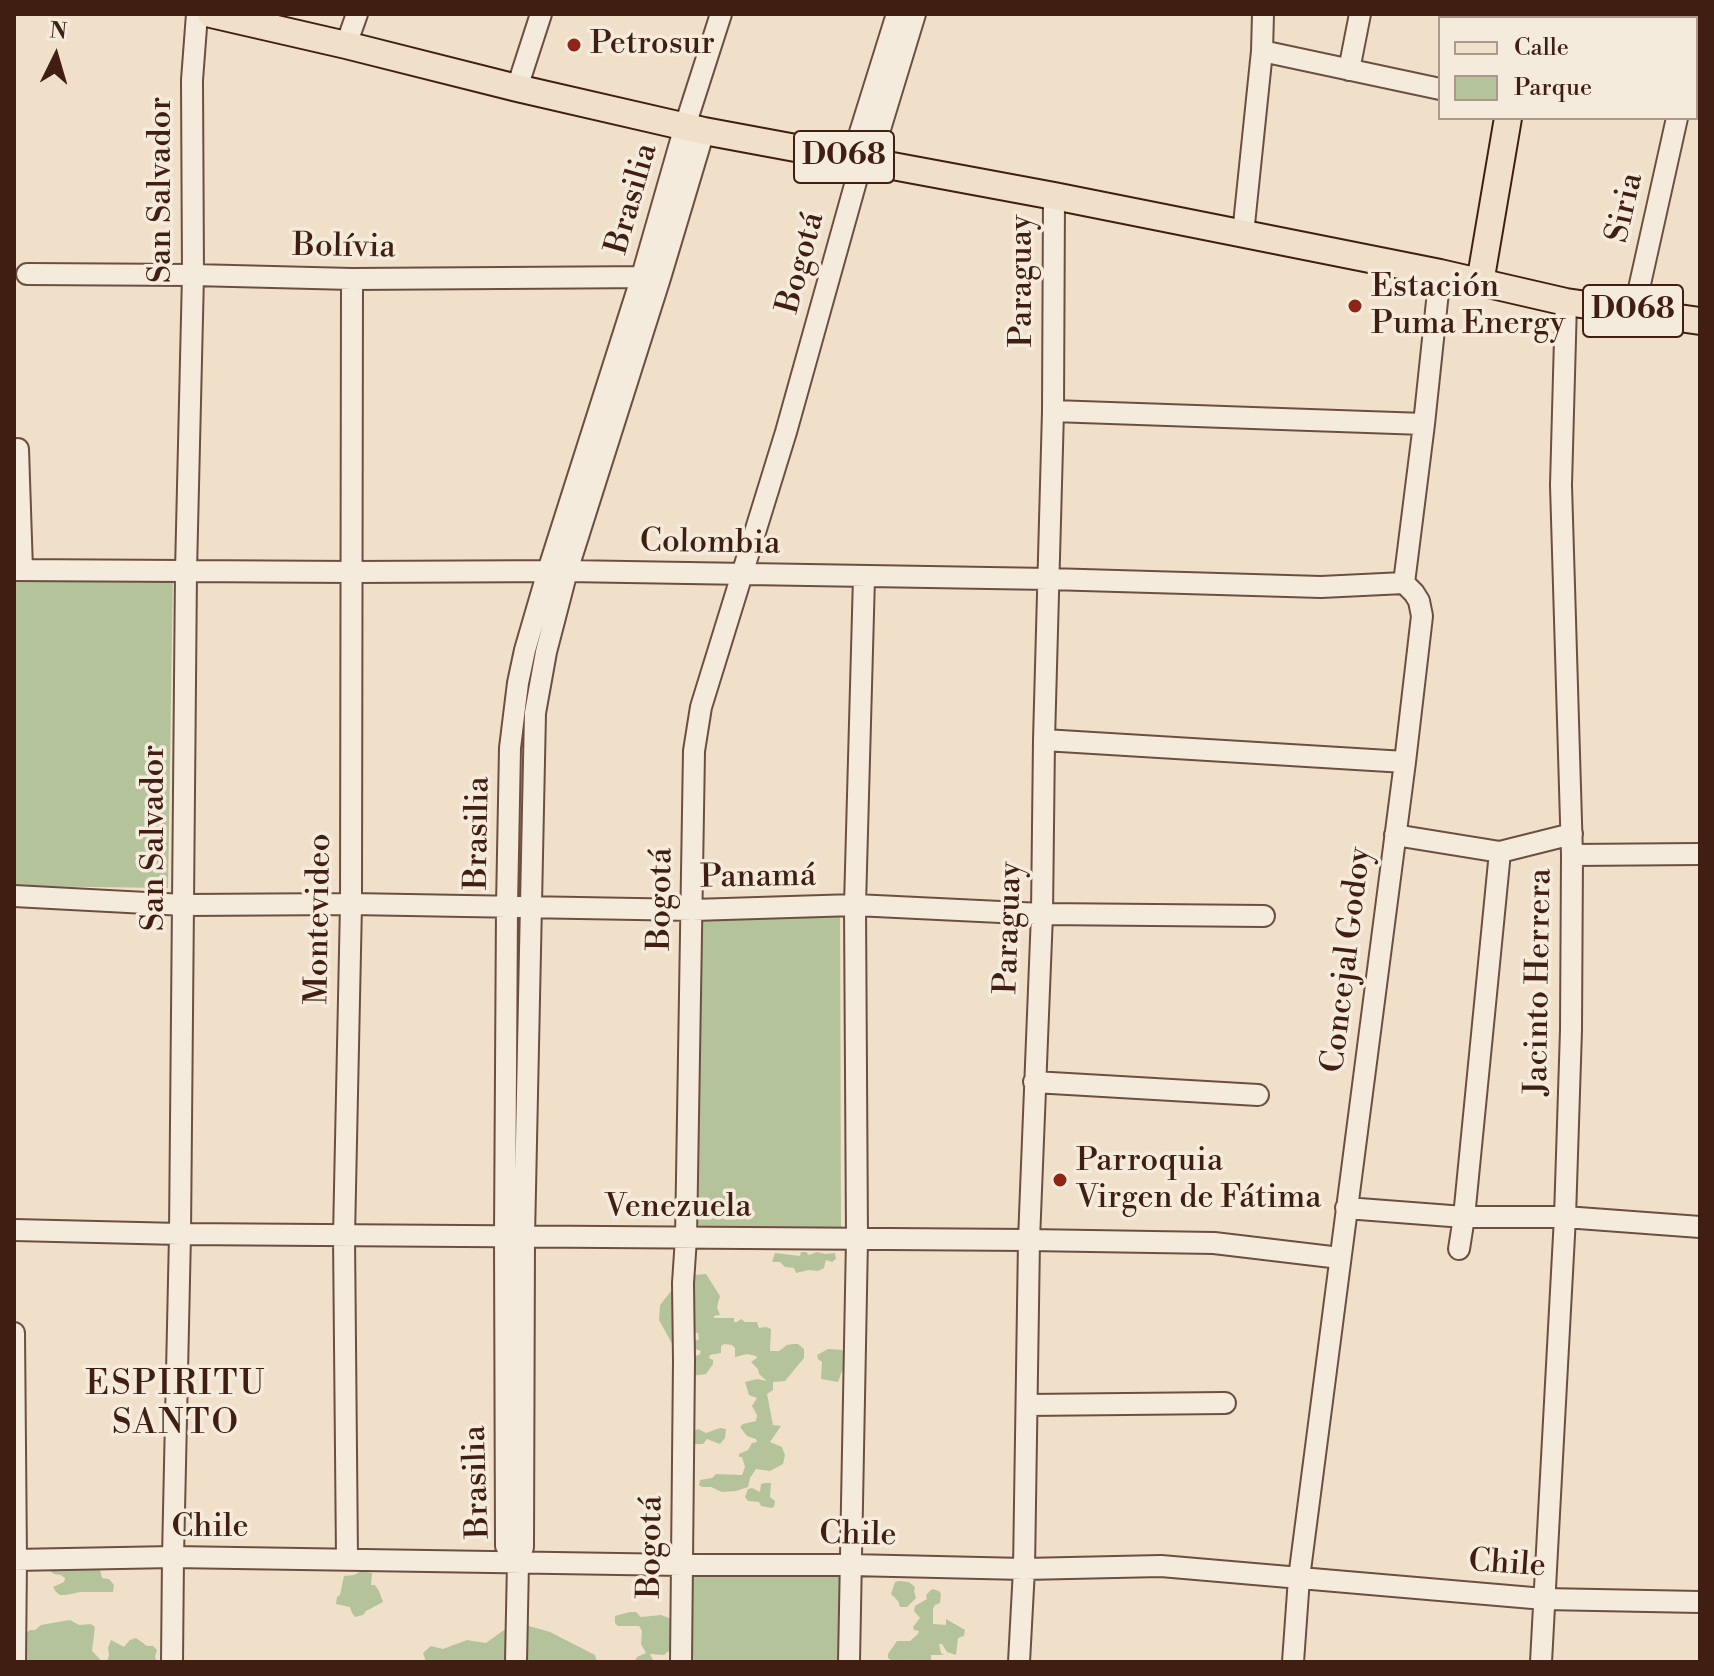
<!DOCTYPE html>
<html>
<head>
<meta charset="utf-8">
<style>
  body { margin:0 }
  #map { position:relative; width:1714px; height:1676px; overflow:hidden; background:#f0e0c9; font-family:"Libre Bodoni",serif }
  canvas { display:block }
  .frame { position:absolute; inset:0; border:16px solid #401f12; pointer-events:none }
  .legend { position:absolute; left:1438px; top:16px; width:260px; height:104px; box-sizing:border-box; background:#f5ebdc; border:2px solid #ad998b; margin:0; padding:10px 14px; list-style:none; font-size:24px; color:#401f12 }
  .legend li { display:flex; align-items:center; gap:16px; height:40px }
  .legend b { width:40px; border:2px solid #ad998b }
  .north { position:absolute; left:16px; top:16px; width:80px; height:80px; -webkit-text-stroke:6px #f5ebdc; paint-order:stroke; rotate:5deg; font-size:22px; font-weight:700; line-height:32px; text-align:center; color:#401f12 }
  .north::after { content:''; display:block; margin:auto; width:28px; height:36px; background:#401f12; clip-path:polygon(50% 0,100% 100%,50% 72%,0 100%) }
</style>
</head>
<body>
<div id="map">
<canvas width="1714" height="1676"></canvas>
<div class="frame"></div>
<ul class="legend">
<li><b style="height:10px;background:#f0e0c9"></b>Calle</li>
<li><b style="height:22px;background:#b5c39a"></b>Parque</li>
</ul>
<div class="north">N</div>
</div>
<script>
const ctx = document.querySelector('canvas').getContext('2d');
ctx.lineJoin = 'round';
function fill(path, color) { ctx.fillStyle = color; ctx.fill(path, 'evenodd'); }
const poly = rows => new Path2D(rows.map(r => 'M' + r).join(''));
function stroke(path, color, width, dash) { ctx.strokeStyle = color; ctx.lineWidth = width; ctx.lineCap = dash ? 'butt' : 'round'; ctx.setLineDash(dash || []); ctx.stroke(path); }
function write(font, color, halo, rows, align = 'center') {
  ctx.font = font + ' "Libre Bodoni",serif'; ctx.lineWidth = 7; ctx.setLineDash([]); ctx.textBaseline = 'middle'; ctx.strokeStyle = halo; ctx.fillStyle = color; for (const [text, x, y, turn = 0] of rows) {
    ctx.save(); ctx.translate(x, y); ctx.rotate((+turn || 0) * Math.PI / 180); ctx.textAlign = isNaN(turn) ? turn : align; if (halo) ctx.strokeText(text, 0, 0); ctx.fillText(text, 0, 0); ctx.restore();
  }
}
fill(poly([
  [173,574,168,888,14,886,14,575],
  [840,914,841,1227,691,1229,692,917],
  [801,1252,806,1252,809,1255,817,1252,825,1254,835,1253,836,1259,832,1262,826,1260,824,1268,818,1271,809,1270,796,1273,794,1268,785,1267,780,1262,772,1262,775,1253,800,1256],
  [706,1274,720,1296,717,1307,720,1315,714,1316,714,1318,734,1318,734,1322,737,1322,741,1319,745,1322,757,1322,759,1328,766,1327,771,1329,770,1351,779,1351,787,1345,793,1344,798,1344,804,1349,804,1358,785,1381,773,1382,773,1390,767,1394,773,1425,781,1426,770,1442,782,1447,785,1455,783,1464,770,1471,756,1469,750,1478,748,1487,736,1491,722,1492,711,1487,702,1487,699,1485,700,1480,712,1478,716,1474,742,1475,745,1467,742,1457,739,1457,739,1454,748,1450,752,1443,757,1442,756,1439,747,1436,740,1427,743,1424,756,1421,757,1415,752,1406,757,1398,749,1395,745,1382,757,1379,767,1381,759,1374,758,1369,751,1362,757,1358,756,1356,747,1354,735,1357,735,1348,732,1345,724,1344,721,1346,721,1353,710,1355,709,1358,713,1360,713,1364,706,1374,692,1376,691,1357,699,1355,701,1351,693,1348,691,1343,699,1339,698,1333,689,1332,675,1349,659,1320,660,1305,676,1285,693,1275],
  [828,1349,842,1350,846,1354,846,1370,842,1371,838,1382,821,1379,822,1362,818,1359,817,1355],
  [720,1428,726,1429,725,1438,720,1444,707,1439,703,1444,694,1444,692,1435,694,1431,698,1429,706,1433],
  [765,1483,771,1483,770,1497,775,1501,774,1507,771,1508,761,1506,759,1502,748,1501,745,1497,748,1489,752,1488,760,1492,761,1484],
  [98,1560,102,1578,109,1579,114,1585,113,1592,80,1592,66,1595,60,1595,56,1592,53,1587,64,1582,65,1578,61,1575,54,1574,50,1571,49,1566],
  [361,1571,372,1573,371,1585,375,1585,379,1591,383,1602,366,1611,363,1615,355,1617,352,1613,350,1607,336,1604,337,1597,340,1595,344,1576,354,1575],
  [692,1574,814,1576,832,1574,834,1576,843,1577,842,1662,688,1662],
  [899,1581,909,1582,915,1587,914,1591,916,1598,907,1607,900,1607,898,1601,891,1594,895,1582],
  [932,1589,939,1591,941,1594,940,1603,935,1605,933,1609,933,1624,946,1625,946,1619,965,1630,964,1636,958,1638,956,1655,947,1652,942,1644,939,1644,941,1653,944,1655,931,1655,931,1662,908,1662,907,1659,905,1662,893,1662,888,1658,888,1654,897,1641,910,1641,918,1634,919,1631,914,1630,913,1627,920,1618,914,1611,915,1606,927,1599,926,1595],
  [630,1612,636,1612,641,1617,661,1615,672,1619,674,1647,664,1655,650,1654,654,1662,634,1662,637,1657,646,1653,641,1644,642,1631,639,1626,618,1626,615,1623,615,1616],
  [70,1620,79,1625,91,1624,95,1627,92,1651,100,1659,100,1662,14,1662,14,1642,30,1630,35,1630,41,1625],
  [522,1624,550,1632,595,1655,597,1662,426,1662,423,1653,431,1646,443,1649,467,1640,486,1643,504,1630],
  [136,1638,147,1646,153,1646,157,1650,155,1657,157,1662,107,1662,109,1655,108,1648,111,1640,124,1647,130,1640]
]), '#b5c39a');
const minor = poly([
  [1696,25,1698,14],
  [346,45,357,14],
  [1262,51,1440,89],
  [1696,59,1700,59],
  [1349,70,1360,14],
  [517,88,541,14],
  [852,158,897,14],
  [870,162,915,14],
  [1243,234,1262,51,1263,14],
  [27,274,193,275,352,279,653,277],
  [1634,311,1677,118],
  [1053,411,1424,424],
  [18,449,22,570],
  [14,570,353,572,567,571,1049,579,1321,587,1404,583],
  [1044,740,1405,762],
  [1395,835,1500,852,1572,834],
  [1572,855,1700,854],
  [14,896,184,905,351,904,693,910,855,905,1042,914,1264,916],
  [1034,1082,1258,1095],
  [1346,1208,1464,1217,1565,1217,1700,1227],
  [14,1230,180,1234,1029,1240,1214,1243,1340,1258],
  [1459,1249,1464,1217,1500,852],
  [14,1333,16,1560,15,1662],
  [1027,1405,1225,1403],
  [347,1559,344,1236,351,904,352,279],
  [14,1560,173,1557,682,1565,851,1565,1024,1569,1161,1566,1544,1599,1700,1602],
  [518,1562,506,1546,505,1236,507,906,510,748,518,683,525,650,548,571,642,276,685,126,721,14],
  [172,1662,173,1557,180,1234,186,571,193,275,192,80,197,14],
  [516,1662,518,1562,523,1547,524,1237,535,713,546,652,567,571,660,278,704,131],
  [681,1662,684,1361,683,1283,686,1238,694,751,701,707,786,432,862,160],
  [849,1662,857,1239,855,905,864,577],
  [1019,1662,1024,1569,1029,1240,1042,914,1044,740,1053,411,1054,196],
  [1293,1662,1299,1578,1405,762,1422,616,1419,601,1414,593,1404,583,1424,424,1440,273],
  [1541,1662,1565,1217,1571,1030,1572,855,1561,485,1566,302]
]);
const major = poly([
  [211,14,346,45,517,88,704,131,1054,196,1440,273,1566,302,1700,321],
  [1530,18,1531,14],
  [1480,283,1508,118]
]);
stroke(minor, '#6c4f40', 24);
stroke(major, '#401f12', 30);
stroke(minor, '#f5ebdc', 20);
stroke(major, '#f0e0c9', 26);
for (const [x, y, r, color] of [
  [574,45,8,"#8f2418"],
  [1355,306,8,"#8f2418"],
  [1060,1180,8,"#8f2418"]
]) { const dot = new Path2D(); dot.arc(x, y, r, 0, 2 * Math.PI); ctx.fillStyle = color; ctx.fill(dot); stroke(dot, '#f5ebdc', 3); }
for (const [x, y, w] of [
  [844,157,100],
  [1633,311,100]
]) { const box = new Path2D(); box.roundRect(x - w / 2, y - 26, w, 52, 6); ctx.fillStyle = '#f5ebdc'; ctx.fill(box); stroke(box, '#401f12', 2); }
write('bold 30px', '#401f12', null, [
  ["D068",844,157],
  ["D068",1633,311]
]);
write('32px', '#401f12', '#f5ebdc', [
  ["Petrosur",590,45],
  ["Estación",1371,288],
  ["Puma Energy",1371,325],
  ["Parroquia",1076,1162],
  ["Virgen de Fátima",1076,1199]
], 'left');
write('32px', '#401f12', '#f5ebdc', [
  ["San Salvador",162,190,-90],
  ["Brasilia",633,199,-74],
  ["Siria",1626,208,-77],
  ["Bolívia",344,248,1],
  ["Bogotá",802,263,-75],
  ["Paraguay",1023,281,-90],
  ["Colombia",710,544,1],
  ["Brasilia",479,833,-89],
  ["San Salvador",155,838,-90],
  ["Panamá",758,878,-1],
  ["Bogotá",662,899,-89],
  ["Montevideo",320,919,-89],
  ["Paraguay",1010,928,-88],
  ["Concejal Godoy",1348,960,-83],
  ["Jacinto Herrera",1540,982,-89],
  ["Venezuela",678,1208],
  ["Brasilia",478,1482,-92],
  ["Chile",210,1528],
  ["Chile",858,1536,1],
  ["Bogotá",652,1547,-89],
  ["Chile",1507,1565,4]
]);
ctx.letterSpacing = '2px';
write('34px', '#401f12', '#f5ebdc', [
  ["ESPIRITU",176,1386],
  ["SANTO",176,1425]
]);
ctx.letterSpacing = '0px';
</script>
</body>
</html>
